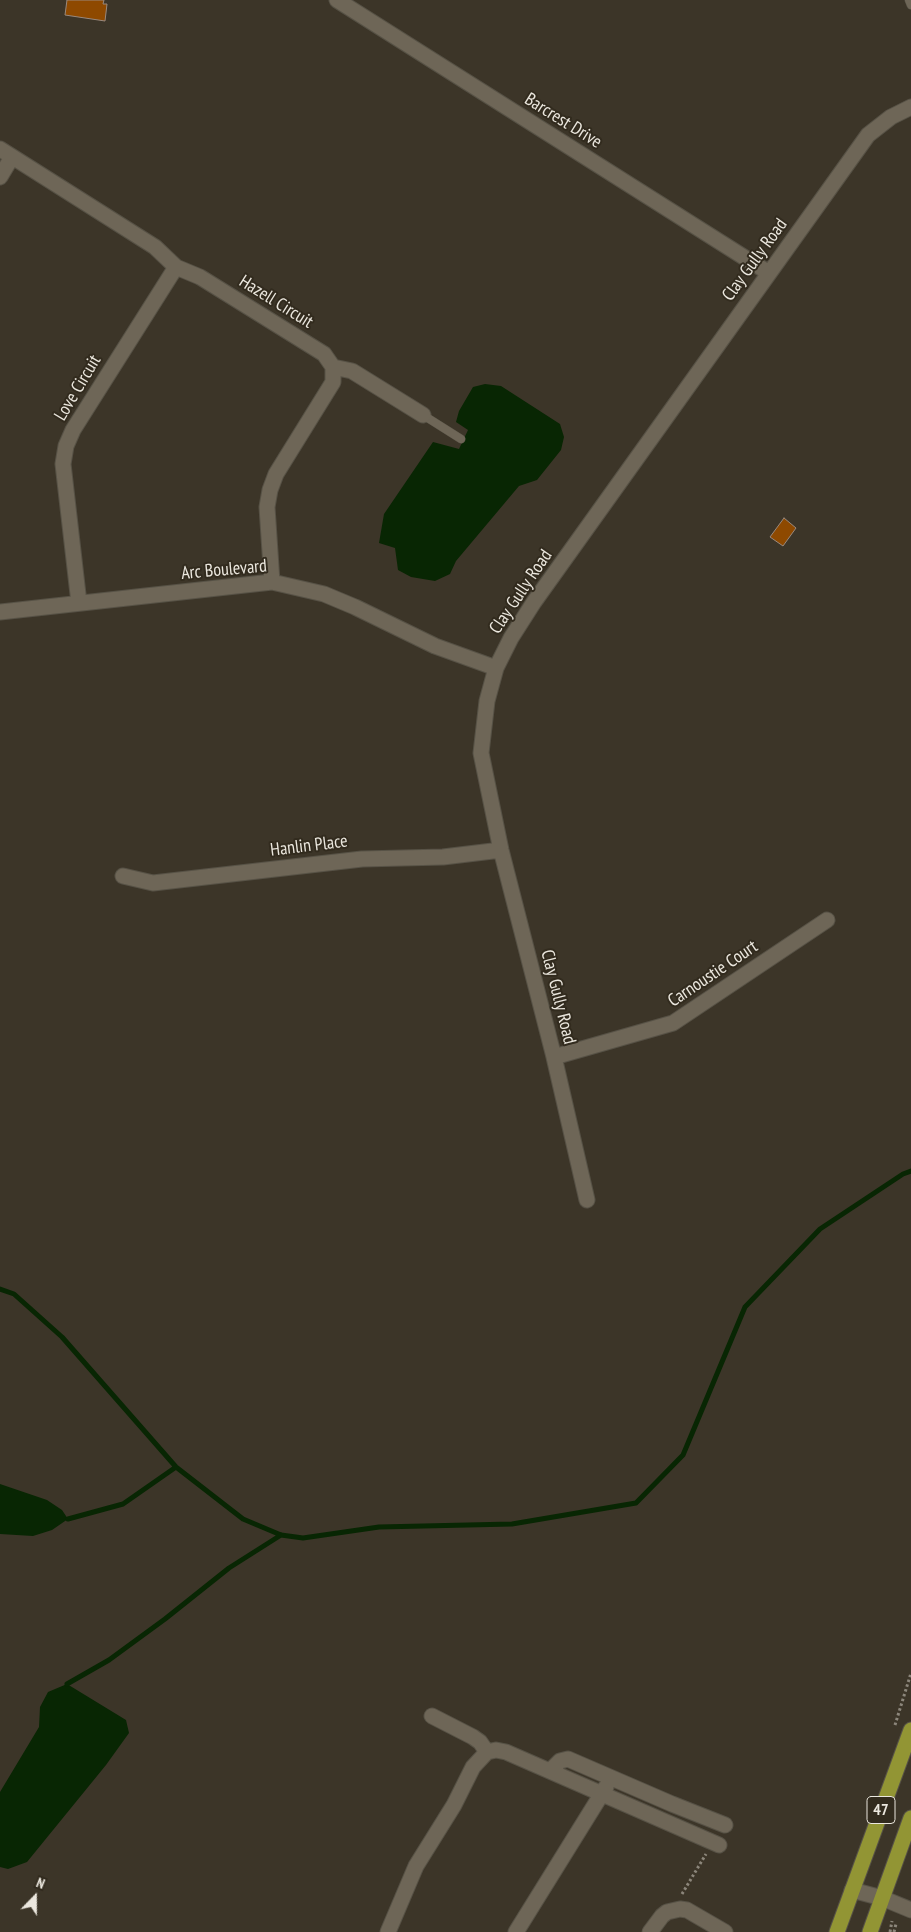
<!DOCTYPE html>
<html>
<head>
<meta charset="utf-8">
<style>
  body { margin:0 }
  #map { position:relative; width:911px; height:1932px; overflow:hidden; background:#3c3528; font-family:"PT Sans Narrow",sans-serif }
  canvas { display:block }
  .north { position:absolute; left:10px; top:1872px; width:50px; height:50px; -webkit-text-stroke:4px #322b1e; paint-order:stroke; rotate:22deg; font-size:14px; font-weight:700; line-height:20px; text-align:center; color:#ebe7de }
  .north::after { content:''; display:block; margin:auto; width:18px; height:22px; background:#ebe7de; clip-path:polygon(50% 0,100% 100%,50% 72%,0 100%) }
</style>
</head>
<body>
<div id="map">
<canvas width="911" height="1932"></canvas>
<div class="north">N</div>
</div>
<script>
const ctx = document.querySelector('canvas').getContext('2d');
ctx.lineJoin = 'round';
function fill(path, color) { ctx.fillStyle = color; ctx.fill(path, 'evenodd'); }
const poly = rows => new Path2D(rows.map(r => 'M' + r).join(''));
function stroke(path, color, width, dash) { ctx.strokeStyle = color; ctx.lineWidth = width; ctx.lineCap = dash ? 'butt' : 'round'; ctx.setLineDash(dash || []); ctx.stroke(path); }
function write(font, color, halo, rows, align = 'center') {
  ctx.font = font + ' "PT Sans Narrow",sans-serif'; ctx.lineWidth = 4; ctx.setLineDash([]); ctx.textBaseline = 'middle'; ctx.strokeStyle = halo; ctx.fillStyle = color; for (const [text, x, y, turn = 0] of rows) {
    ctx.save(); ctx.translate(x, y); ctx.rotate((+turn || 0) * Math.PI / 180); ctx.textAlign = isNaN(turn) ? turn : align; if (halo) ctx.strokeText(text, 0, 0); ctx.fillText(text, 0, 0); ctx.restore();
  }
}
fill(poly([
  [485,384,501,386,560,424,564,437,561,450,537,480,519,486,456,561,450,574,435,581,411,577,398,570,395,548,379,543,384,514,433,442,459,449,468,430,456,422,459,411,473,387],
  [0,1484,47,1500,62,1510,68,1519,52,1530,33,1536,0,1534],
  [67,1684,126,1720,129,1733,106,1765,27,1862,8,1869,0,1867,0,1792,39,1727,40,1707,48,1692]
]), '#082603');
stroke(poly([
  [0,1289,14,1294,62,1337,176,1467,243,1519,281,1535,303,1538,379,1527,512,1524,636,1503,683,1455,745,1307,820,1229,903,1174,911,1171],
  [68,1519,123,1504,176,1467],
  [67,1684,109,1660,165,1619,229,1568,281,1535]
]), '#082603', 5);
const building = poly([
  [67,0,104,0,103,4,107,4,105,21,65,15,67,0],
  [784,518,796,528,783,546,770,537,784,518]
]);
fill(building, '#8e4900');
stroke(building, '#99897e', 1);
const service = poly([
  [909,0,911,5],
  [423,415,461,439]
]);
const minor = poly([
  [337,0,769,273],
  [0,149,155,247,176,267,200,277,324,354,333,367,333,382,276,474,270,490,267,507,272,582],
  [0,177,12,157],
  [333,367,352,371,423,415],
  [79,603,63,464,66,446,73,430,176,267],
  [0,612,272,582,324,594,355,607,435,646,496,668],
  [123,876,153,883,362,859,443,857,501,850],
  [554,1057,673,1023,827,920],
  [587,1200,554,1057,501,850,481,753,487,701,496,668,511,638,534,602,868,135,891,117,911,107],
  [432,1716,473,1737,480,1742,487,1752],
  [550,1771,560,1761,568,1759,672,1804,725,1825],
  [388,1932,416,1866,454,1805,473,1767,487,1752,496,1750,506,1752,719,1845],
  [516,1932,606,1787],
  [650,1932,662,1916,667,1912,680,1909,687,1910,725,1932]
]);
const tertiary = poly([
  [852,1890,882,1898,911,1910]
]);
const trunk = poly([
  [837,1932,911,1730],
  [870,1932,911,1818]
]);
stroke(service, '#575246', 9);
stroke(minor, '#575246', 17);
stroke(tertiary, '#575246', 17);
stroke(trunk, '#575246', 17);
stroke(poly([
  [895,1725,911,1673],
  [682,1894,706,1854],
  [890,1932,892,1921],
  [894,1932,896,1924]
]), '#8c867b', 3, [2.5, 2.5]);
stroke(service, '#6e6657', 8);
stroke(minor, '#6e6657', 15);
stroke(tertiary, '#6e6657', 15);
stroke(trunk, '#929534', 15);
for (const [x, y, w] of [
  [881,1810,28]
]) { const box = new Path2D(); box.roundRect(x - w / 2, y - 13.5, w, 27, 4); ctx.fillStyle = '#322b1e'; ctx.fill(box); stroke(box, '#ebe7de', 1); }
write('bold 16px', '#ebe7de', null, [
  ["47",881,1810]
]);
write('18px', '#ebe7de', '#322b1e', [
  ["Barcrest Drive",563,121,32],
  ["Clay Gully Road",755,260,-54],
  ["Hazell Circuit",276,302,32],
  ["Love Circuit",78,388,-59],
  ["Arc Boulevard",224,570,-5],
  ["Clay Gully Road",521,592,-56],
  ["Hanlin Place",309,846,-7],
  ["Carnoustie Court",713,974,-34],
  ["Clay Gully Road",558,997,76]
]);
</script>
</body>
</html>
